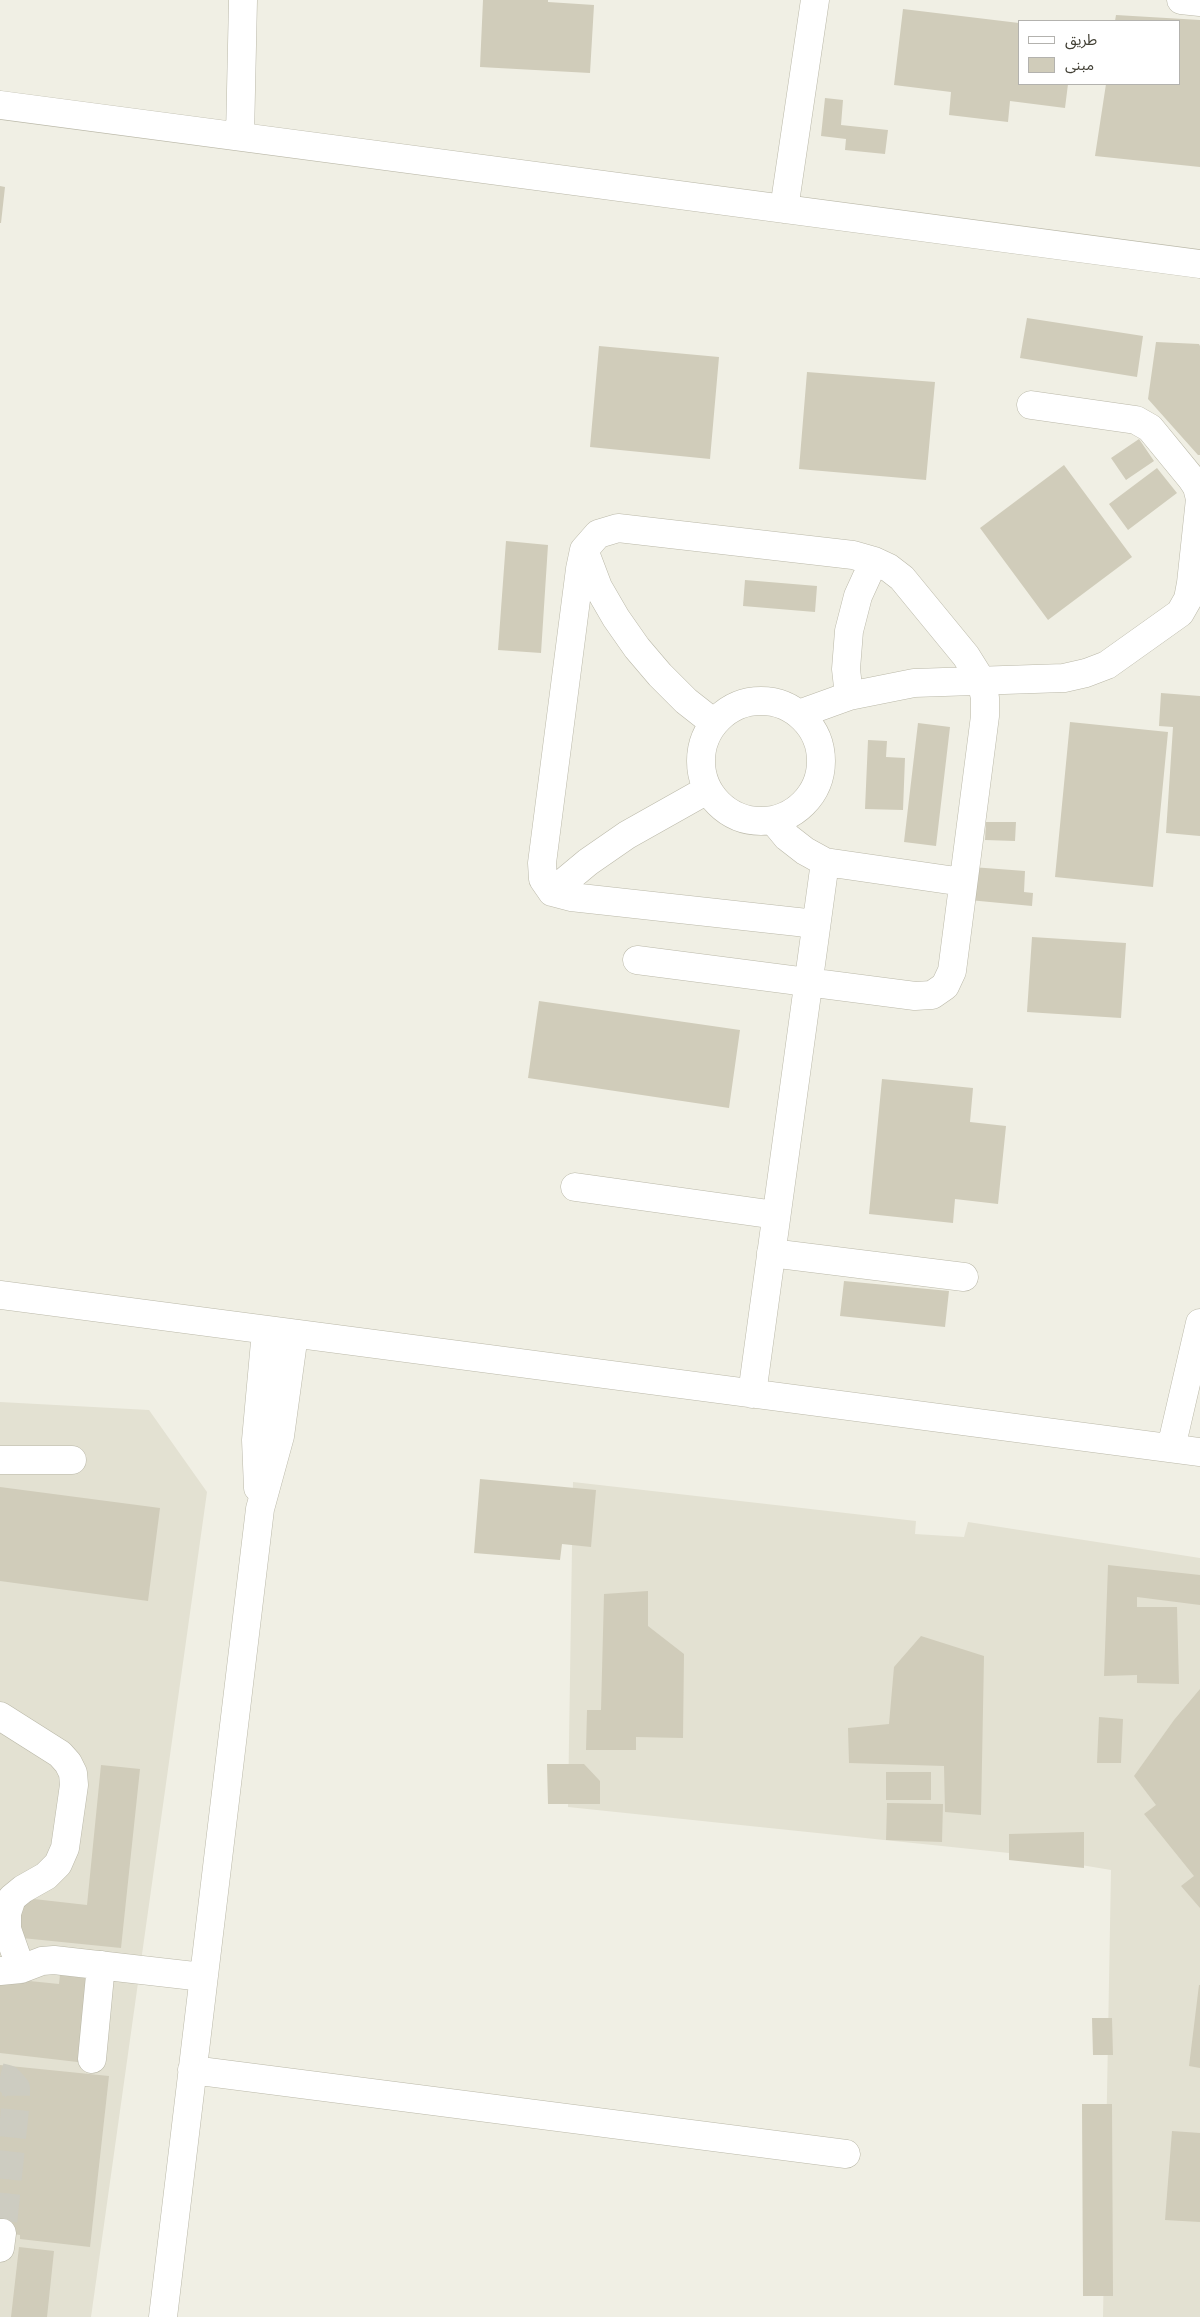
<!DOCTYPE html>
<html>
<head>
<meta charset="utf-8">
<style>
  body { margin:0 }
  #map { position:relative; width:1200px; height:2317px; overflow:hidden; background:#f0efe4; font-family:Poppins,"Noto Sans Arabic",sans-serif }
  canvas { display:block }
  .legend { position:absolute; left:1018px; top:20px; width:162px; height:65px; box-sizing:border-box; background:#fff; border:1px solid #b3b2ae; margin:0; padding:6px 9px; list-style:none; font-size:15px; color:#413f34 }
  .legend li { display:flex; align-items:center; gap:10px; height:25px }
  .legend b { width:25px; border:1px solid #b3b2ae }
</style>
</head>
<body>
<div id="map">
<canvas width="1200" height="2317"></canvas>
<ul class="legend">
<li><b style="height:6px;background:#fff"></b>طريق</li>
<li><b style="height:14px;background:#d0ccba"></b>مبنى</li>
</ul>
</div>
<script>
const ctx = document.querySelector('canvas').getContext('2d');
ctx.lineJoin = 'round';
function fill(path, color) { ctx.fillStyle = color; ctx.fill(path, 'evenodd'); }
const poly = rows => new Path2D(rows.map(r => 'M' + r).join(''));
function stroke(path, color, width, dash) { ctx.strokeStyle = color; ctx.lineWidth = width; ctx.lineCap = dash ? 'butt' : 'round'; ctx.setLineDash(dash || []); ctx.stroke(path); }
fill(poly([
  [0,1402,149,1410,207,1492,91,2317,0,2317],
  [573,1482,916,1521,915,1534,964,1537,968,1522,1200,1558,1200,2317,1103,2317,1111,1870,1009,1853,568,1807]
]), '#e3e1d2');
fill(poly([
  [483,0,548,0,548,2,594,5,590,73,480,67],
  [903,9,1019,23,1019,84,1068,84,1065,108,1010,101,1008,122,949,115,951,92,894,85],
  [1116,15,1200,20,1200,167,1095,156,1106,84,1179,84,1179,21,1115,21],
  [825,98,843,100,841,125,888,130,885,154,845,150,846,139,821,136],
  [0,186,5,187,1,223,0,223],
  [1027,318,1143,336,1137,377,1020,358],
  [1156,342,1199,344,1200,346,1200,455,1198,455,1148,399],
  [599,346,719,357,710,459,590,447],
  [807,372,935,382,926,480,799,469],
  [1139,439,1154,461,1126,480,1111,458],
  [1064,465,1132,557,1048,620,980,528],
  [1157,468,1177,493,1128,530,1109,504],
  [506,541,548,545,541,653,498,650],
  [745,580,817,586,815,612,743,606],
  [1161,693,1200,696,1200,836,1166,833,1173,727,1159,726],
  [1070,722,1168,732,1153,887,1055,877],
  [918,723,950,727,936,846,904,842],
  [868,740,887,741,886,757,905,758,903,810,865,809],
  [986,822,1016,822,1015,841,985,840],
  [972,867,1025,871,1024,892,1033,893,1032,906,969,900],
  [1032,937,1126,943,1121,1018,1027,1012],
  [539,1001,740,1030,729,1108,528,1078],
  [882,1079,973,1088,970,1122,1006,1126,998,1204,955,1199,953,1223,869,1214],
  [844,1281,949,1291,945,1327,840,1316],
  [480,1479,596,1490,591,1547,562,1544,560,1560,474,1553],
  [0,1487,160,1508,148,1601,0,1581],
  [1108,1565,1200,1575,1200,1605,1137,1597,1137,1607,1177,1607,1179,1684,1137,1683,1137,1675,1104,1676],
  [648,1591,648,1626,684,1654,683,1738,636,1737,636,1750,586,1750,587,1710,601,1710,604,1594],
  [921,1636,984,1656,981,1815,945,1812,944,1766,849,1763,848,1728,889,1724,894,1667],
  [1200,1689,1200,1908,1181,1886,1194,1876,1144,1814,1156,1805,1134,1776,1174,1720],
  [1099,1717,1123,1719,1121,1763,1097,1763],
  [547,1764,584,1764,600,1781,600,1804,548,1804],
  [101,1765,140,1769,121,1948,12,1937,16,1897,87,1905],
  [886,1772,931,1772,931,1800,886,1800],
  [887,1803,943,1804,942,1842,886,1840],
  [1084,1832,1084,1868,1009,1860,1009,1834],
  [60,1975,95,1979,86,2063,0,2053,0,1978,59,1984],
  [1199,1985,1200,1985,1200,2068,1189,2066],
  [1092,2018,1112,2018,1113,2055,1093,2055],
  [0,2065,109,2076,90,2247,20,2239,20,2235,0,2232],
  [1082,2104,1112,2104,1113,2296,1083,2296],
  [1172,2131,1200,2133,1200,2222,1165,2220],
  [19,2247,54,2251,47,2317,11,2317]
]), '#d0ccba');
stroke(poly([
  [0,2077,8,2079,16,2088,16,2100,2,2233]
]), '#cdccc1', 28, [28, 14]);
const minor = poly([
  [1181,0,1200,2],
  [0,105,1200,264],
  [240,136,243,0],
  [784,209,815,0],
  [584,550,598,587,616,618,637,648,660,675,686,701,714,723],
  [849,696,846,669,849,631,858,596,874,561],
  '701 761a60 60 0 1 1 120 0a60 60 0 1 1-120 0Z',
  [799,714,849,696,914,683,1064,678,1086,673,1107,665,1180,613,1188,599,1191,583,1200,499,1197,487,1191,478,1150,428,1136,420,1031,405],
  [773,820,787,837,805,851,825,862,963,882],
  [552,892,588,862,627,835,707,790],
  [637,960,915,996,932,995,945,986,952,971,985,716,985,698,981,680,966,656,902,578,889,568,874,561,853,555,618,528,598,534,584,550,580,569,542,863,543,879,552,892,571,897,816,924],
  [575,1187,776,1215],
  [771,1253,964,1277],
  [0,1295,1200,1452],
  [752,1394,825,862],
  [1171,1448,1200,1323],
  [0,1460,72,1460],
  [258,1488,256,1440,266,1331],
  [0,1716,60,1754,68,1763,73,1773,74,1785,65,1848,58,1864,46,1876,23,1889,12,1898,7,1913,7,1929,21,1969],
  [0,1971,21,1969,42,1961,54,1960,203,1977],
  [92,2059,101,1965],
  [192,2070,846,2154],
  [0,2248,2,2233],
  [163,2317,260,1509,280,1436,294,1334]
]);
stroke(minor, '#bab8a8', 29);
stroke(minor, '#fff', 28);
</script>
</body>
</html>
